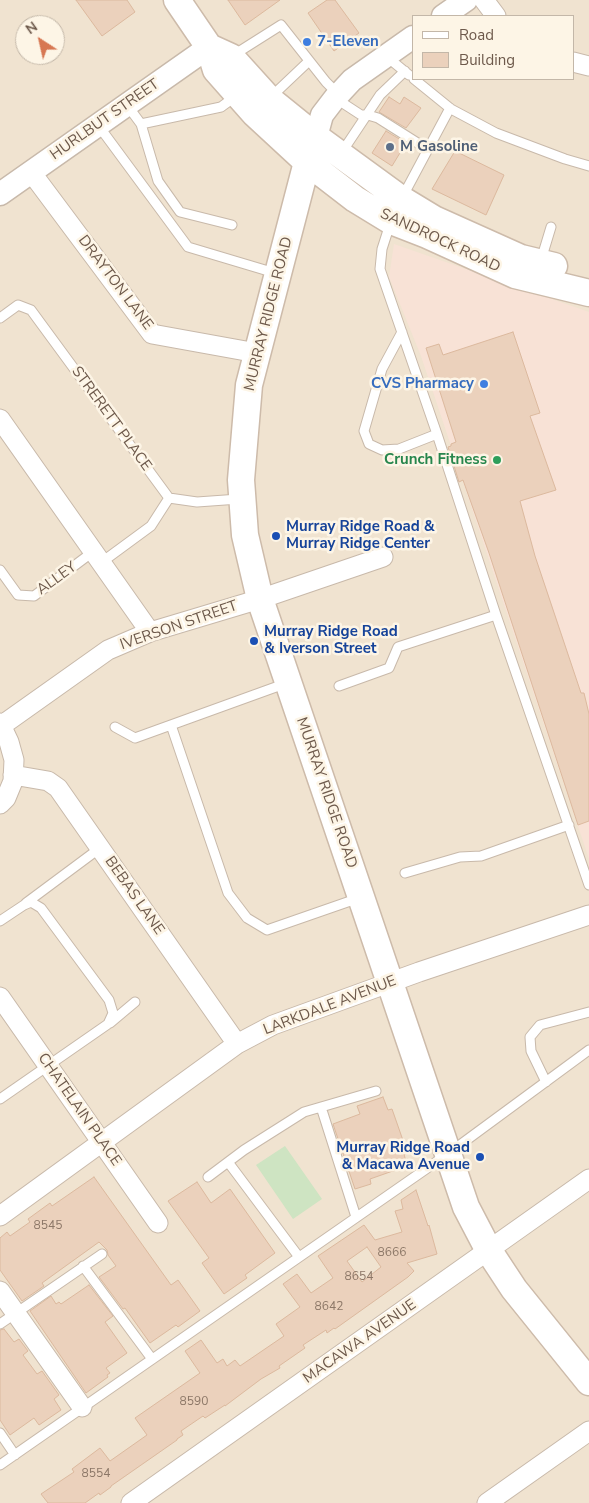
<!DOCTYPE html>
<html>
<head>
<meta charset="utf-8">
<style>
  body { margin:0 }
  #map { position:relative; width:589px; height:1503px; overflow:hidden; background:#f9f1e1; font-family:"Nunito Sans",sans-serif }
  canvas { display:block }
  .legend { position:absolute; left:412px; top:15px; width:162px; height:65px; box-sizing:border-box; background:#fdf5e6; border:1px solid #c3b7a8; margin:0; padding:6px 9px; list-style:none; font-size:15px; color:#6d594b }
  .legend li { display:flex; align-items:center; gap:10px; height:25px }
  .legend b { width:25px; border:1px solid #c3b7a8 }
  .north { position:absolute; left:15px; top:15px; width:50px; height:50px; box-sizing:border-box; background:#fdf5e6; border:1px solid #c3b7a8; border-radius:50%; rotate:325deg; font-size:14px; font-weight:700; line-height:20px; text-align:center; color:#6d594b }
  .north::after { content:''; display:block; margin:auto; width:18px; height:22px; background:#d77752; clip-path:polygon(50% 0,100% 100%,50% 72%,0 100%) }
</style>
</head>
<body>
<div id="map">
<canvas width="589" height="1503"></canvas>
<ul class="legend">
<li><b style="height:6px;background:#fff"></b>Road</li>
<li><b style="height:14px;background:#ebd1bc"></b>Building</li>
</ul>
<div class="north">N</div>
</div>
<script>
const ctx = document.querySelector('canvas').getContext('2d');
ctx.lineJoin = 'round';
function fill(path, color) { ctx.fillStyle = color; ctx.fill(path, 'evenodd'); }
const poly = rows => new Path2D(rows.map(r => 'M' + r).join(''));
function stroke(path, color, width, dash) { ctx.strokeStyle = color; ctx.lineWidth = width; ctx.lineCap = dash ? 'butt' : 'round'; ctx.setLineDash(dash || []); ctx.stroke(path); }
function write(font, color, halo, rows, align = 'center') {
  ctx.font = font + ' "Nunito Sans",sans-serif'; ctx.lineWidth = 5; ctx.setLineDash([]); ctx.textBaseline = 'middle'; ctx.strokeStyle = halo; ctx.fillStyle = color; for (const [text, x, y, turn = 0] of rows) {
    ctx.save(); ctx.translate(x, y); ctx.rotate((+turn || 0) * Math.PI / 180); ctx.textAlign = isNaN(turn) ? turn : align; if (halo) ctx.strokeText(text, 0, 0); ctx.fillText(text, 0, 0); ctx.restore();
  }
}
fill(poly([
  [0,0,589,0,589,1503,0,1503],
  [413,16,573,16,573,79,413,79],
  [25,25,55,25,55,55,25,55]
]), '#f0e3d0');
fill(poly([
  [394,244,589,312,589,859,421,356,389,277]
]), '#f8e2d6');
fill(poly([
  [285,1146,322,1199,293,1219,256,1165]
]), '#cee4c2');
const building = poly([
  [76,0,127,0,135,12,102,36,76,0],
  [228,0,280,0,245,25,228,0],
  [327,0,335,0,359,33,334,51,308,13,327,0],
  [389,97,400,104,404,97,421,108,406,128,379,112,389,97],
  [386,131,406,143,392,166,372,153,386,131],
  [455,151,504,175,486,215,432,189,455,151],
  [513,332,540,413,530,416,556,490,520,501,535,556,581,693,584,693,589,714,589,821,578,825,489,553,463,480,459,482,448,447,451,446,451,444,456,442,426,348,439,344,443,355,513,332],
  [383,1097,388,1110,392,1109,406,1149,403,1150,407,1166,370,1179,371,1184,355,1189,333,1124,360,1114,357,1106,383,1097],
  [94,1177,171,1285,178,1280,200,1311,178,1327,176,1325,150,1343,125,1308,123,1309,99,1277,116,1266,108,1255,107,1250,99,1242,42,1283,44,1286,22,1301,0,1270,0,1238,7,1232,10,1236,30,1222,28,1219,50,1203,52,1206,94,1177],
  [197,1182,211,1203,230,1189,275,1253,245,1275,247,1278,224,1294,202,1263,209,1258,168,1201,197,1182],
  [416,1190,428,1226,429,1225,437,1254,407,1263,414,1271,408,1277,335,1329,334,1328,327,1333,326,1330,303,1345,305,1348,279,1366,280,1368,261,1379,225,1406,225,1405,205,1418,203,1416,181,1431,183,1435,177,1439,177,1440,111,1486,111,1487,100,1495,99,1493,85,1503,48,1503,41,1494,74,1472,72,1469,100,1448,110,1461,147,1435,135,1418,200,1373,185,1351,201,1340,217,1363,223,1359,227,1366,235,1360,240,1366,284,1336,276,1324,300,1307,283,1284,297,1274,311,1293,333,1278,318,1256,364,1225,375,1240,402,1232,395,1211,403,1209,401,1200,416,1190],
  [367,1247,381,1267,362,1282,347,1261,367,1247],
  [89,1285,113,1316,105,1322,127,1353,106,1368,110,1373,107,1375,108,1377,86,1393,30,1311,51,1296,56,1304,59,1302,61,1304,89,1285],
  [4,1329,14,1342,19,1339,28,1351,23,1355,37,1374,42,1371,59,1395,54,1399,61,1410,39,1425,34,1418,10,1435,0,1420,0,1330,4,1329]
]);
fill(building, '#ebd1bc');
stroke(building, '#dcb99e', 1);
const service = poly([
  [232,56,281,25,326,82,338,94],
  [386,56,409,75],
  [414,79,451,109,496,133,565,159,589,166],
  [271,97,309,61],
  [335,98,361,115,368,115,378,118,427,149],
  [127,105,141,124],
  [98,125,188,247,275,273],
  [342,152,380,95,405,71],
  [403,196,450,108],
  [390,224,382,249,380,269,437,434,496,615,589,885],
  [232,225,180,212,158,181,141,124,221,107,236,96],
  [541,260,551,227],
  [0,318,18,305,31,310,169,498,197,502,239,499],
  [402,332,382,369,364,431,369,444,382,450,399,449,437,434],
  [102,562,151,526,169,498],
  [0,570,18,595,34,596,94,551],
  [339,686,389,668,398,647,496,615],
  [171,725,228,893,247,918,267,930,359,898],
  [115,727,135,738,287,683],
  [405,873,460,857,481,856,569,825],
  [26,903,100,848],
  [0,921,24,905,31,902,41,908,109,1000,113,1013,108,1024,0,1099],
  [110,1023,135,1002],
  [546,1082,531,1051,530,1037,540,1025,589,1012],
  [321,1107,356,1217],
  [228,1162,299,1257],
  [208,1177,244,1150,304,1112,376,1091],
  [83,1266,152,1359],
  [0,1324,102,1254],
  [0,1433,15,1455],
  [0,1465,449,1153,589,1050]
]);
const minor = poly([
  [484,0,496,16],
  [573,62,589,66],
  [31,172,152,334,257,353],
  [0,419,150,632],
  [0,723,9,742,14,760,13,781,6,798,0,804],
  [1,726,108,650,150,632,260,599,383,557],
  [13,775,48,781,58,788,237,1044],
  [0,997,158,1223],
  [0,1216,237,1044,273,1025,419,972,589,915],
  [0,1291,82,1407],
  [131,1503,589,1179],
  [487,1503,589,1431]
]);
const tertiary = poly([
  [443,16,466,0],
  [339,94,352,80,413,37],
  [316,137,322,115,335,98],
  [0,194,209,47]
]);
const secondary = poly([
  [177,0,209,47,216,70,254,113,307,162,355,199,391,221,427,235,515,275,589,293],
  [209,47,231,57,269,99,316,137,401,199,434,219,521,258,554,266],
  [316,137,307,162,249,385,241,480,245,535,260,599,466,1207,489,1251,514,1289,589,1382]
]);
stroke(service, '#c8b9aa', 11);
stroke(minor, '#c8b9aa', 21);
stroke(tertiary, '#c8b9aa', 25);
stroke(secondary, '#cdbbaa', 29);
stroke(service, '#fff', 9);
stroke(minor, '#fff', 19);
stroke(tertiary, '#fff', 22);
stroke(secondary, '#fff', 26);
for (const [x, y, r, color] of [
  [307,42,5,"#3f7fe0"],
  [390,147,5,"#5c6f8a"],
  [484,384,5,"#3f7fe0"],
  [497,460,5,"#2e9e5b"],
  [276,536,5,"#1a4fb4"],
  [254,641,5,"#1a4fb4"],
  [480,1157,5,"#1a4fb4"]
]) { const dot = new Path2D(); dot.arc(x, y, r, 0, 2 * Math.PI); ctx.fillStyle = color; ctx.fill(dot); stroke(dot, '#fdf5e6', 2); }
write('12px', '#8c7767', null, [
  ["8545",48,1226],
  ["8666",392,1253],
  ["8654",359,1277],
  ["8642",329,1307],
  ["8590",194,1402],
  ["8554",96,1474]
]);
write('bold 15px', '#366cbe', '#fdf5e6', [
  ["7-Eleven",317,42],
  ["CVS Pharmacy",474,384,"right"]
], 'left');
write('15px', '#6d594b', '#fdf5e6', [
  ["HURLBUT STREET",105,120,-35],
  ["SANDROCK ROAD",440,241,25],
  ["DRAYTON LANE",115,283,53],
  ["MURRAY RIDGE ROAD",269,314,-76],
  ["STRERETT PLACE",111,419,54],
  ["ALLEY",57,579,-36],
  ["IVERSON STREET",179,626,-19],
  ["MURRAY RIDGE ROAD",326,793,71],
  ["BEBAS LANE",134,896,55],
  ["LARKDALE AVENUE",330,1006,-21],
  ["CHATELAIN PLACE",79,1110,55],
  ["MACAWA AVENUE",360,1342,-35]
]);
write('bold 15px', '#4e5e75', '#fdf5e6', [
  ["M Gasoline",400,147]
], 'left');
write('bold 15px', '#27864d', '#fdf5e6', [
  ["Crunch Fitness",487,460]
], 'right');
write('bold 15px', '#164399', '#fdf5e6', [
  ["Murray Ridge Road &",286,527],
  ["Murray Ridge Center",286,544],
  ["Murray Ridge Road",264,632],
  ["& Iverson Street",264,649],
  ["Murray Ridge Road",470,1148,"right"],
  ["& Macawa Avenue",470,1165,"right"]
], 'left');
</script>
</body>
</html>
